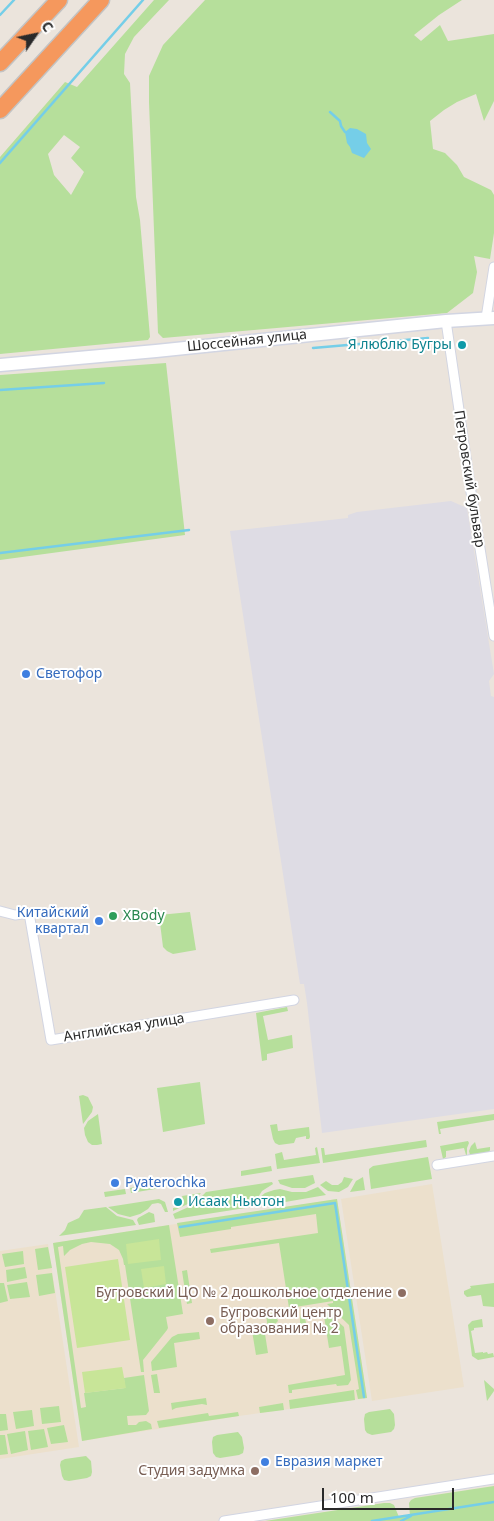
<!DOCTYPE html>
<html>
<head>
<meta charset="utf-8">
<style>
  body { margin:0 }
  #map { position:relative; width:494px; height:1521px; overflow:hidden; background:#ebe4dc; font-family:"Noto Sans",sans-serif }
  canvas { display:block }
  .north { position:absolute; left:10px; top:10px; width:50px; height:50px; -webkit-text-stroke:4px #fff; paint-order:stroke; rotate:56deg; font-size:14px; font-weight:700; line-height:20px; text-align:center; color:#2a2a2a }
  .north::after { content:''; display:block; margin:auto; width:18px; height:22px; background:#2a2a2a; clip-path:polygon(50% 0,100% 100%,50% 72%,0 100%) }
  .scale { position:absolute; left:322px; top:1488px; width:132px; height:22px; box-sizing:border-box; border:2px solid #2a2a2a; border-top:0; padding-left:6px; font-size:15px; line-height:18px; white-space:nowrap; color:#2a2a2a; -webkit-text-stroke:4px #fff; paint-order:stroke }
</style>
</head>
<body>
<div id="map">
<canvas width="494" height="1521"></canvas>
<div class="north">С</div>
<div class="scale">100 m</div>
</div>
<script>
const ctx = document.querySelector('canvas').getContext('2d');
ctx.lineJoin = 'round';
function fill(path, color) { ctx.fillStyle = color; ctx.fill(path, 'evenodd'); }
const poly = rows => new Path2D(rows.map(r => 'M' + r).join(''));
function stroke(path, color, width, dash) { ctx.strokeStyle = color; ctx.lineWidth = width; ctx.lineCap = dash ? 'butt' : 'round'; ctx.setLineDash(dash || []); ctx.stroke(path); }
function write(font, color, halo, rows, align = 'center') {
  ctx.font = font + ' "Noto Sans",sans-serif'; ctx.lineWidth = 4; ctx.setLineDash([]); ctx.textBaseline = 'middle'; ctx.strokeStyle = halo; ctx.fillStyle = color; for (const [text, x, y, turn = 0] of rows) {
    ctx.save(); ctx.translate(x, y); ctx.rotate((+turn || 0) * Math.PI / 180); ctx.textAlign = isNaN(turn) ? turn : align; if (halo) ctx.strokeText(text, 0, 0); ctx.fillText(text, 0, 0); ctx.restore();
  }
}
fill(poly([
  [451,501,467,508,494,674,489,681,491,696,494,697,494,1109,322,1133,307,1003,304,984,300,984,230,531,348,518,348,515,357,512]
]), '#dedce4');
fill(poly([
  [432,1184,464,1387,372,1401,341,1199],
  [337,1199,367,1398,239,1416,82,1441,53,1243],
  [48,1244,79,1447,0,1459,0,1251]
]), '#ece0cc');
fill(poly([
  [154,0,169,0,134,37,125,54,124,74,130,83,136,197,140,220,150,337,148,340,0,354,0,157,65,82,77,87],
  [64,135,80,147,71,158,84,172,71,195,54,175,48,154],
  [205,0,462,0,439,15,414,35,421,41,440,25,448,41,494,34,494,101,484,121,476,94,457,102,444,110,430,121,433,149,445,153,457,165,464,177,491,190,494,195,494,233,490,259,474,256,477,272,473,293,447,313,163,338,158,333,149,102,149,76,163,45],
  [166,363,185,535,0,560,0,375],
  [190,912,196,950,173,954,167,951,163,947,159,915],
  [287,1007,288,1011,263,1016,268,1040,292,1035,293,1048,267,1054,267,1060,262,1061,256,1013],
  [200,1082,205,1124,163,1132,157,1088],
  [83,1095,88,1097,93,1107,92,1112,83,1124,79,1096],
  [98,1114,102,1144,97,1145,92,1145,88,1142,85,1135,84,1128,88,1121],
  [494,1114,494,1120,440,1129,441,1134,439,1134,437,1122],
  [277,1124,278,1131,309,1127,310,1137,309,1139,306,1139,306,1136,296,1138,294,1143,279,1145,275,1143,273,1139,270,1125],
  [426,1140,427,1147,323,1163,321,1148,324,1148,325,1155],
  [468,1141,469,1143,467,1148,467,1155,466,1155,464,1148,446,1151,446,1157,443,1159,440,1146],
  [475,1142,477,1149,490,1147,490,1150,489,1152,470,1155,469,1151,471,1146],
  [317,1147,320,1163,277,1169,275,1154,282,1152,284,1160,316,1155,315,1148],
  [428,1157,432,1179,371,1189,369,1172,369,1169,373,1166],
  [271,1166,272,1171,241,1176,241,1171],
  [313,1175,315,1183,305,1188,292,1188,280,1184,278,1180],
  [344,1177,353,1179,348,1187,339,1192,328,1191,320,1185,326,1181,332,1185,338,1185,342,1182],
  [363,1177,365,1190,350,1192,356,1181],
  [272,1182,273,1184,262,1191,252,1207,175,1219,173,1214,193,1205,206,1192],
  [160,1183,161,1188,131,1193,130,1188],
  [318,1187,326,1195,256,1207,260,1197,265,1193,274,1190,280,1189,292,1192,306,1192],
  [125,1189,126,1194,105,1197,104,1192],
  [201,1193,192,1202,173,1211,173,1208,180,1207,182,1205,184,1202,182,1196],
  [159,1199,165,1202,168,1212,165,1212,161,1204,158,1203,152,1204,148,1209,140,1214,130,1217,118,1214,108,1207],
  [337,1199,367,1398,358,1399,356,1390,359,1389,349,1325,327,1304,333,1303,333,1301,289,1308,279,1243,211,1253,210,1249,318,1233,316,1214,231,1227,231,1229,180,1237,177,1223],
  [106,1207,117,1216,133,1220,136,1225,59,1236,65,1230,68,1223,79,1218,84,1210],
  [149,1212,154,1214,155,1222,139,1225,137,1220,138,1218],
  [169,1225,183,1314,166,1317,168,1328,167,1330,143,1360,144,1372,141,1372,125,1265,124,1265,123,1259,119,1250,110,1244,91,1242,82,1244,70,1250,64,1256,63,1246,58,1247,81,1408,86,1407,84,1393,125,1388,124,1378,144,1375,149,1411,146,1415,127,1416,128,1425,136,1425,139,1422,146,1421,151,1424,152,1429,82,1441,53,1243],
  [48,1247,52,1268,38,1270,35,1249],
  [23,1251,24,1264,5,1267,2,1254],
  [25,1267,27,1278,7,1282,6,1270],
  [187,1270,192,1303,187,1304,182,1271],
  [52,1273,55,1293,39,1296,36,1275],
  [27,1282,30,1297,10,1299,7,1285],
  [0,1283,4,1283,8,1301,0,1303],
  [494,1283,494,1307,483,1306,481,1295,467,1297,464,1294,464,1291,471,1288,470,1286],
  [325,1310,344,1327,351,1380,348,1385,337,1386,336,1384,292,1390,292,1393,289,1393,288,1385,345,1375,341,1346,329,1348,324,1316,305,1318,307,1328,300,1329,300,1320,301,1313],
  [266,1313,275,1314,278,1321,268,1331],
  [482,1319,483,1327,474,1328,474,1330,471,1331,475,1353,483,1352,483,1353,487,1352,488,1354,493,1353,494,1357,478,1360,472,1356,468,1325,472,1321],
  [267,1330,265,1334,268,1353,256,1355,252,1331],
  [199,1332,200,1339,174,1343,177,1367,152,1371,151,1362,172,1337,178,1334],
  [157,1374,160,1393,154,1393,151,1375],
  [484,1380,494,1389,494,1391,487,1401],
  [354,1390,355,1400,290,1409,289,1400],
  [206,1398,207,1405,202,1404,176,1408,172,1410,171,1403],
  [283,1403,284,1410,260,1413,259,1407],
  [59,1406,61,1422,42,1424,40,1408],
  [390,1409,394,1414,395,1425,394,1429,391,1432,372,1435,367,1433,365,1430,364,1419,365,1414,369,1412],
  [32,1410,34,1426,16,1429,13,1412],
  [238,1412,239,1416,159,1428,157,1421,208,1413,209,1416],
  [0,1414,6,1414,8,1430,0,1431],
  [64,1425,68,1442,51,1444,47,1428],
  [44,1429,48,1447,31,1450,28,1431],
  [25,1431,28,1450,11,1454,7,1434],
  [238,1432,242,1437,244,1448,243,1453,239,1455,220,1458,216,1457,213,1453,212,1442,213,1437,217,1435],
  [0,1435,5,1435,8,1454,0,1455],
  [86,1456,91,1461,92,1472,91,1476,87,1478,69,1481,64,1480,62,1476,60,1465,61,1461,65,1459],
  [494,1486,494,1521,265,1521,384,1503,390,1503,394,1505,399,1517,410,1516,409,1503,411,1500,415,1498]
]), '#b6df9b');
fill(poly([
  [159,1239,161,1260,128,1264,126,1244],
  [118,1259,130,1340,77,1348,65,1267],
  [164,1266,166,1284,144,1288,141,1269],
  [122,1367,126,1388,85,1393,82,1372]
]), '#c8e598');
fill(poly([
  [350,128,357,129,366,134,367,143,371,149,364,158,352,153,350,147,347,143,345,132]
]), '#75cee8');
stroke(poly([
  [0,15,14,0],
  [330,112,340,121,341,126,345,132],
  [0,163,143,0],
  [313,348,428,338],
  [0,390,104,383],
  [0,553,189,530],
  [180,1227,335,1203,364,1397],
  [372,1521,494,1502],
  [401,1521,411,1516]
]), '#75cee8', 2.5);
const street = poly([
  [486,318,494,267],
  [446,321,471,492,494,636],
  [0,911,15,915,29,913,51,1040,294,1000],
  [437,1165,494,1156],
  [224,1521,494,1479]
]);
const secondary = poly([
  [0,365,156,351,446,321,494,318]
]);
const highway = poly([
  [0,63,59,0],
  [0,110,101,0]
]);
stroke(street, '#d2d5e2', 11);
stroke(secondary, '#d2d5e2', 15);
stroke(highway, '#c3c3c3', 19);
stroke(street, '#fff', 9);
stroke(secondary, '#fff', 12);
stroke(highway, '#f5985d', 16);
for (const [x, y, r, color] of [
  [462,345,5,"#0f9aa8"],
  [26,674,5,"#3f7fe0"],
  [113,916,5,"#2e9e5b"],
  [99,921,5,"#3f7fe0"],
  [115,1183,5,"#3f7fe0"],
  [178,1202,5,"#0f9aa8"],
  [402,1293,5,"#8d6e63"],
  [210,1321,5,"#8d6e63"],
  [265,1462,5,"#3f7fe0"],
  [255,1471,5,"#8d6e63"]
]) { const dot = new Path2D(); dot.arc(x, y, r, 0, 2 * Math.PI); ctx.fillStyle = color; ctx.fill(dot); stroke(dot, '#fff', 2); }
write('14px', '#2a2a2a', '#fff', [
  ["Шоссейная улица",247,341,-6],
  ["Петровский бульвар",469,479,81],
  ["Английская улица",124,1028,-9]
]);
write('14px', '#0d838f', '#fff', [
  ["Я люблю Бугры",452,345],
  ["Исаак Ньютон",188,1202,"left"]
], 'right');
write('14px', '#366cbe', '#fff', [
  ["Светофор",36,674],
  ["Китайский",89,913,"right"],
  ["квартал",89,929,"right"],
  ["Pyaterochka",125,1183],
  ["Евразия маркет",275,1462]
], 'left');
write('14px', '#27864d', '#fff', [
  ["XBody",123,916]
], 'left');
write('14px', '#785e54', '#fff', [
  ["Бугровский ЦО № 2 дошкольное отделение",392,1293],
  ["Бугровский центр",220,1313,"left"],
  ["образования № 2",220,1329,"left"],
  ["Студия задумка",245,1471]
], 'right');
</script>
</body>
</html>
